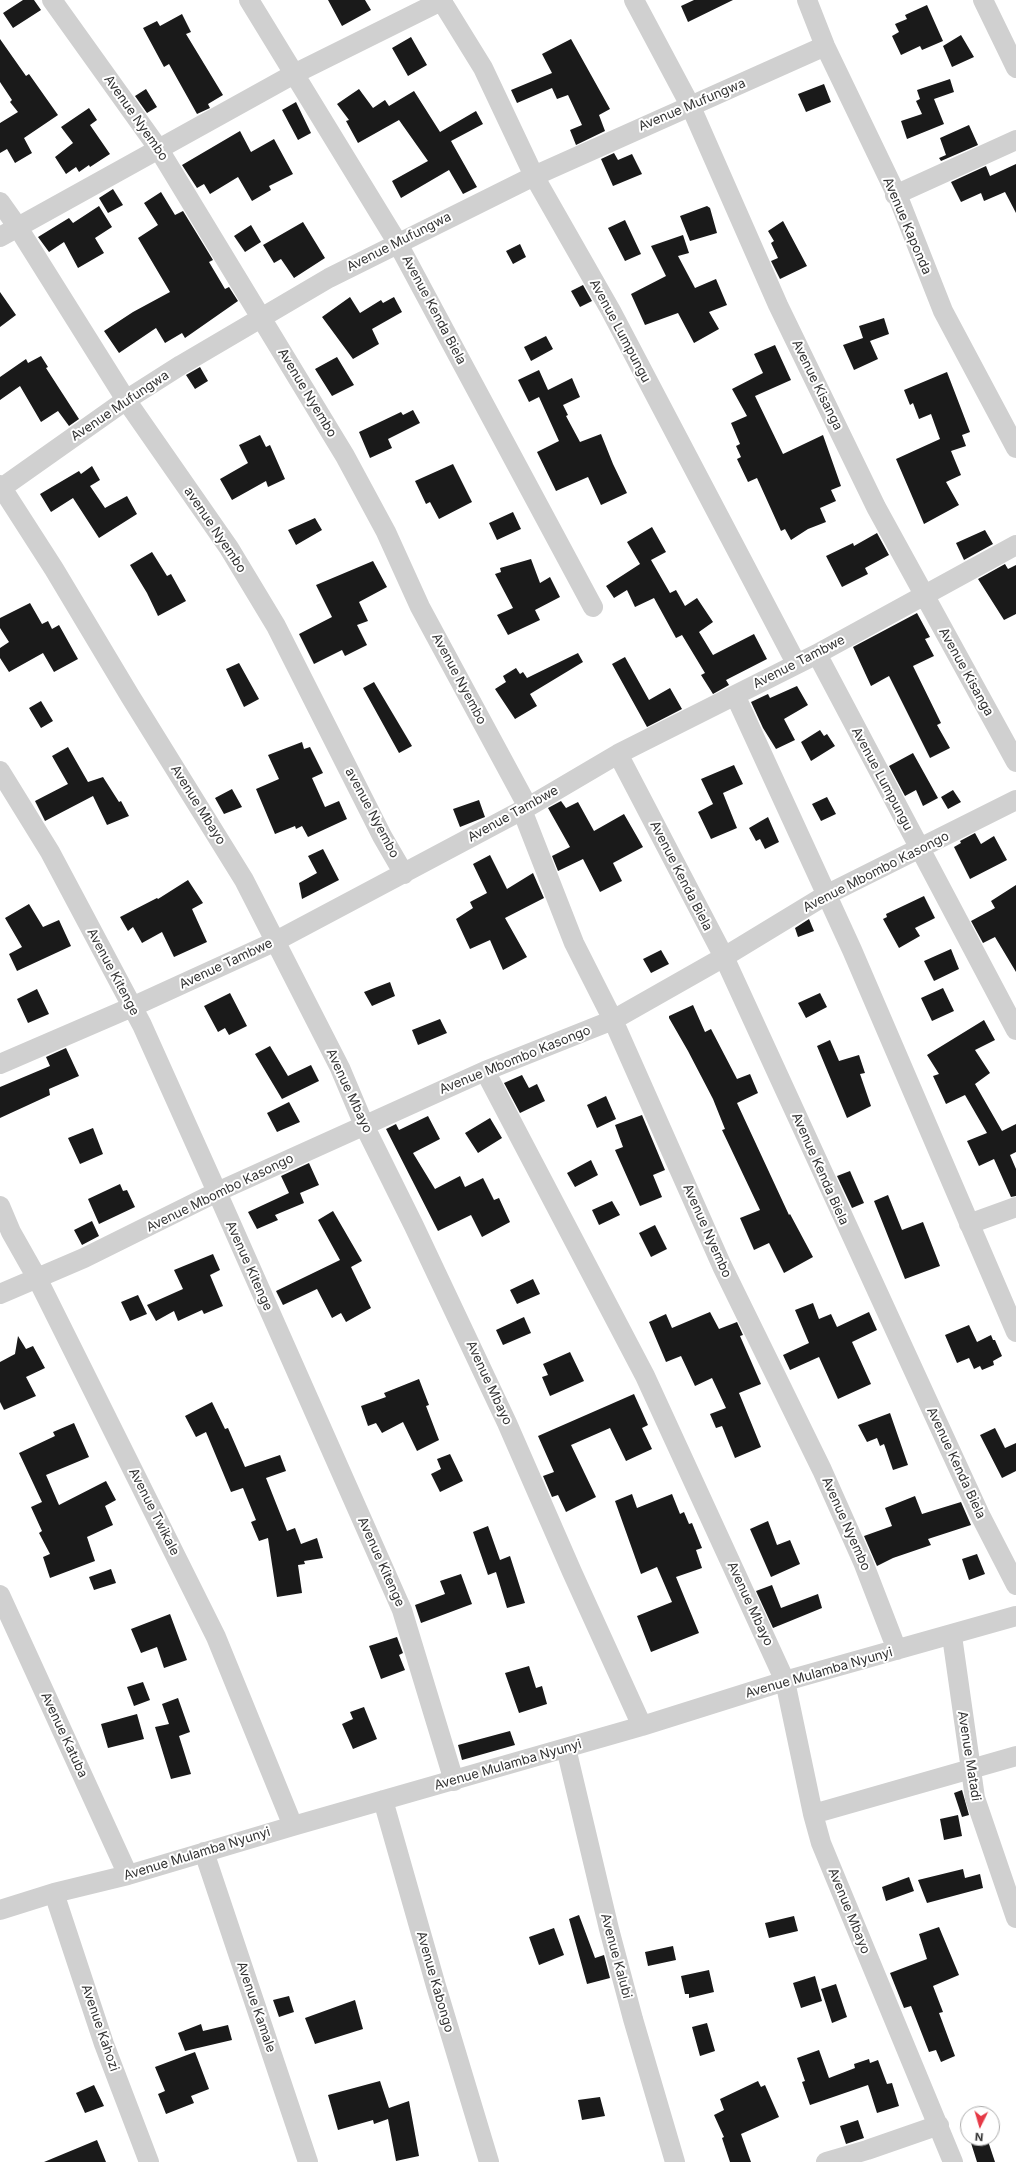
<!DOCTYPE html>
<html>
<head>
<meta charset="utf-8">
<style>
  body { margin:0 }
  #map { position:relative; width:1016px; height:2162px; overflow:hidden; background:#fff; font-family:Inter,sans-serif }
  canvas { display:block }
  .north { position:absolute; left:960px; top:2106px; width:40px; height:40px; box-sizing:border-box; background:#fff; border:1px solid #adadad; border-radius:50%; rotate:185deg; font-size:11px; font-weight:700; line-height:16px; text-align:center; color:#333 }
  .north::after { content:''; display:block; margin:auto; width:14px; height:18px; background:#e63946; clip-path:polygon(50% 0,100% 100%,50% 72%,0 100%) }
</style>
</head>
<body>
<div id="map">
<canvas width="1016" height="2162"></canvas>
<div class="north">N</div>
</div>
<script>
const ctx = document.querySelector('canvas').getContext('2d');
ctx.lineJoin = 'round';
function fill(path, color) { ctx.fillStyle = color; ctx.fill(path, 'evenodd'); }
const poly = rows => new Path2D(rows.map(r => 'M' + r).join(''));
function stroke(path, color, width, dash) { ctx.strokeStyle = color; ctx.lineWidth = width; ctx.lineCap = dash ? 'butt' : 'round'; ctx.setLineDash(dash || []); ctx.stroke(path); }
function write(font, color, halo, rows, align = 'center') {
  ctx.font = font + ' Inter,sans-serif'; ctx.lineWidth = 4; ctx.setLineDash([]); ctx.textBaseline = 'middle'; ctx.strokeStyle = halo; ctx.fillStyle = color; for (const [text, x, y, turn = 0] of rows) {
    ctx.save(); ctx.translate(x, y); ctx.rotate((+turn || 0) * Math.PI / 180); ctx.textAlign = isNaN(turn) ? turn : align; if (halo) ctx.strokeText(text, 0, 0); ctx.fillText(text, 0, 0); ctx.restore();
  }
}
fill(poly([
  [23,0,34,0,41,10,13,28,3,13],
  [328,0,365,0,371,10,342,26],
  [694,0,733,0,688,22,681,6],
  [927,5,943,41,922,50,920,46,901,55,892,36,899,32,895,24,907,19,905,15],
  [182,14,191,32,186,34,223,95,208,104,210,108,197,114,169,64,164,67,143,28,157,21,160,26],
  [961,35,974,57,952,67,943,46],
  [411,37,427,65,408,76,392,48],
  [0,39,26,76,29,74,58,115,24,138,32,153,15,163,7,149,0,153,0,123,18,112,10,102,12,100,0,82],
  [571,39,610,109,599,115,605,131,576,145,570,130,582,125,568,95,557,99,552,88,517,103,511,90,552,73,542,54],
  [950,79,954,92,934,99,944,124,907,139,901,121,922,114,916,101,920,99,917,90],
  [824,84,831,102,806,112,798,94],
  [146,89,157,107,147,113,135,96],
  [359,89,373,108,385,100,389,106,414,91,440,132,476,111,483,124,451,141,477,187,463,194,449,170,401,198,392,181,428,161,399,120,358,143,346,121,349,120,337,104],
  [296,102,311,133,298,140,282,110],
  [89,108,97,120,90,125,110,154,90,167,89,165,79,172,76,167,66,174,55,157,73,143,61,127],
  [969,125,978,145,941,161,939,158,946,155,940,138],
  [240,131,251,152,274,139,293,174,269,186,271,190,252,201,238,177,210,194,204,184,197,188,182,165],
  [614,153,618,160,632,154,642,174,613,186,601,159],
  [1016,164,1016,213,1005,192,984,201,981,193,961,202,951,182,986,166,990,176],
  [113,189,123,205,108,213,99,198],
  [161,192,175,215,183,211,213,260,209,262,225,289,229,287,238,301,185,338,182,333,165,343,156,328,119,353,104,331,133,312,170,292,138,238,158,225,144,203],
  [99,206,112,227,95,238,104,253,78,268,64,242,49,252,38,237,69,218,73,223],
  [707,206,710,208,717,233,690,241,680,216],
  [625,220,641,254,625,261,608,228],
  [783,221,807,266,780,279,771,261,778,258,771,243,774,241,768,231],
  [303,222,325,258,294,278,281,259,274,263,263,245],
  [251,225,261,242,245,252,234,236],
  [683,235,689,253,678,256,695,288,716,279,727,305,709,312,719,329,694,343,678,313,645,325,631,294,666,276,651,246],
  [520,244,526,257,513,264,506,251],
  [583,285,592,301,580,307,571,291],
  [0,292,16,315,0,327],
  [350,297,360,313,381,300,383,303,394,297,402,312,372,329,379,344,353,359,322,317],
  [884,318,889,334,870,341,878,359,854,370,843,345,863,338,859,326],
  [546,336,553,349,531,361,524,347],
  [775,345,791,380,755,396,783,454,823,435,841,486,831,490,836,501,820,508,826,522,808,529,791,540,785,529,781,531,757,478,748,482,737,459,741,457,736,446,740,444,731,423,747,416,732,389,763,373,754,354],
  [41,356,48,367,46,368,79,419,69,426,58,411,41,422,20,386,0,400,0,377,26,359,28,363],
  [337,357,354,385,332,396,315,369],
  [200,367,208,381,195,389,186,375],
  [539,370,548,390,572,378,580,397,563,405,568,415,566,416,580,442,601,434,613,464,627,493,601,505,588,477,556,491,537,452,559,441,539,397,529,402,518,380],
  [947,372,970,432,962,435,966,446,951,451,961,475,946,482,959,505,924,524,896,459,940,439,931,414,919,419,913,403,910,405,904,390],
  [413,410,420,423,388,439,392,448,370,458,359,432,401,412,403,415],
  [260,435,266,447,270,445,285,479,268,487,266,481,232,500,220,479,248,463,239,445],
  [453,464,472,502,439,519,430,502,426,504,415,481],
  [92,466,100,480,90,486,105,508,127,496,137,514,99,538,73,498,51,512,40,494,79,471,81,474],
  [513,512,521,529,497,540,489,523],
  [315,518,322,530,296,545,288,530],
  [652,527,666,552,651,560,670,593,676,590,685,606,697,598,713,622,699,632,713,655,754,634,767,659,726,680,729,685,713,694,701,675,705,673,682,635,676,638,654,598,635,607,627,590,614,598,606,586,640,564,627,542],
  [985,530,993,544,964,560,956,543],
  [877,533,889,555,865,568,868,574,842,587,826,556,853,543,854,546],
  [152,552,167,576,171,574,186,601,158,616,147,593,130,565],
  [531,559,540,583,550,577,560,597,535,610,540,620,508,635,497,615,513,608,495,574,501,572,500,568],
  [373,561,387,587,359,602,368,621,357,625,367,645,345,656,342,650,314,664,299,634,332,617,316,585],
  [1005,564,1008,569,1016,565,1016,614,1004,620,978,579],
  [30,603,42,624,48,621,52,629,59,625,78,659,54,672,43,653,9,672,0,658,0,648,9,642,0,628,0,618],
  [917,613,930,637,925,639,934,656,913,666,941,723,937,725,950,748,930,758,889,676,871,686,853,647],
  [578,653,583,662,530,694,537,706,515,719,495,689,506,682,503,676,516,668,520,674,523,672,527,678],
  [625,657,649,700,670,688,682,709,647,727,612,664],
  [239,663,259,699,244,707,226,669],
  [374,682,412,746,399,753,363,688],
  [797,686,808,705,784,719,795,740,776,749,763,728,751,702,768,694,770,698],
  [41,701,53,721,41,728,29,708],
  [820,730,824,736,827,734,835,746,811,761,801,742],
  [302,742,304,749,310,747,323,773,312,778,325,807,339,801,347,819,308,837,302,826,296,829,295,826,275,834,256,789,279,779,268,755],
  [68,747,88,782,103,777,119,802,121,801,129,816,107,825,93,796,45,821,35,801,68,784,52,756],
  [913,753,938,798,923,806,916,790,905,796,889,766],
  [734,765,743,784,723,793,737,828,711,839,698,812,713,804,701,779],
  [232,789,242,807,224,814,215,798],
  [953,790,961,802,948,809,941,797],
  [827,797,836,814,821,821,812,804],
  [479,800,485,817,460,827,453,809],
  [561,801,566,808,578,802,594,831,624,814,643,847,613,863,622,881,600,892,583,859,558,871,552,856,570,847,548,808],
  [768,817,779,842,765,849,760,839,756,841,749,828],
  [975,833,981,844,994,836,1007,860,970,879,954,847,961,843,960,841],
  [323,849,339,880,302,899,299,883,317,873,308,856],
  [490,855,507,889,533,873,544,898,505,918,527,957,503,970,490,940,470,949,456,919,473,908,470,902,487,893,473,864],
  [188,880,203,903,192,909,207,942,174,957,162,932,142,943,133,927,128,931,120,917,157,898,158,899],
  [1016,885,1016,972,995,937,983,943,971,921,995,908,991,901],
  [924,896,935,918,915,928,920,936,899,948,883,919,887,917,886,914],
  [29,904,43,927,59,920,71,946,17,971,9,954,22,947,5,918],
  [809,919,814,931,798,937,795,928],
  [951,949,959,969,934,981,924,961],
  [661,950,669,964,651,973,643,959],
  [390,982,395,996,372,1006,364,992],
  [943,988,954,1011,932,1021,921,998],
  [37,989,49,1014,28,1023,17,999],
  [230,993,247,1026,229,1035,225,1028,218,1032,204,1006],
  [820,993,827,1007,806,1018,798,1003],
  [693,1005,705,1032,711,1029,737,1079,750,1074,758,1093,737,1103,789,1215,790,1214,813,1257,784,1273,769,1243,754,1250,740,1218,760,1210,722,1130,725,1129,713,1099,688,1051,669,1018,669,1016],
  [440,1019,447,1033,418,1045,412,1030],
  [984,1020,995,1040,975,1050,990,1073,975,1084,1002,1131,1016,1124,1016,1152,1010,1155,1016,1169,1016,1196,1011,1197,994,1159,979,1166,967,1141,987,1133,965,1095,946,1104,933,1076,939,1074,927,1055],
  [830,1040,839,1061,859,1055,865,1073,860,1074,871,1106,847,1118,817,1046],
  [270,1046,288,1076,311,1065,319,1081,282,1099,255,1054],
  [66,1048,79,1076,49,1089,50,1095,0,1118,0,1087,50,1066,46,1057],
  [522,1075,529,1088,537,1084,545,1101,520,1113,504,1083],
  [606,1096,616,1119,597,1128,587,1105],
  [289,1102,300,1122,277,1132,267,1113],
  [642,1115,665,1170,653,1175,662,1197,640,1206,615,1150,623,1147,615,1125],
  [428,1116,440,1139,413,1153,435,1189,460,1176,465,1187,483,1178,494,1200,499,1198,510,1222,482,1237,471,1215,438,1231,386,1129,396,1124,399,1130],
  [490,1118,502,1138,478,1153,465,1133],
  [93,1128,103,1154,80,1164,68,1138],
  [591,1160,598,1175,575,1187,567,1173],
  [309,1163,319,1185,300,1193,304,1203,275,1215,278,1220,257,1229,248,1212,289,1193,281,1176],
  [850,1171,864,1203,852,1208,837,1176],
  [120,1184,123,1191,127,1190,135,1207,99,1224,88,1199],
  [888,1195,902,1230,923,1222,940,1266,905,1279,874,1201],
  [612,1201,620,1215,599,1225,592,1210],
  [333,1211,362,1261,351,1267,371,1308,346,1322,341,1313,332,1318,317,1289,283,1305,276,1291,340,1260,318,1220],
  [92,1221,99,1236,82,1245,74,1230],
  [655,1225,667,1249,651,1257,639,1233],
  [213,1254,220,1270,210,1275,223,1306,204,1314,202,1310,178,1321,174,1311,156,1321,147,1305,183,1289,174,1270],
  [533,1279,540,1294,517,1304,510,1290],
  [138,1295,147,1314,130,1321,121,1302],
  [813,1303,819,1319,831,1314,837,1327,869,1312,877,1330,852,1342,871,1384,838,1399,819,1357,790,1370,783,1355,809,1343,795,1310],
  [710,1312,719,1329,737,1322,743,1335,740,1336,761,1384,739,1393,761,1447,735,1458,722,1426,716,1428,710,1414,726,1408,712,1378,695,1386,681,1356,666,1362,649,1322,666,1314,672,1328],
  [524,1317,531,1333,503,1345,496,1330],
  [969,1325,977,1342,991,1335,993,1340,995,1340,1002,1356,993,1361,994,1365,982,1370,980,1366,974,1369,969,1358,957,1363,945,1335],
  [18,1336,26,1349,33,1346,45,1368,26,1377,36,1396,4,1410,0,1402,0,1362,15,1354],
  [570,1352,584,1381,550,1396,542,1377,548,1375,543,1364],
  [419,1379,429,1405,426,1406,439,1440,417,1451,403,1422,382,1433,376,1423,368,1426,361,1406,386,1397,384,1393],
  [634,1394,648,1425,642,1428,652,1449,626,1461,610,1428,571,1445,596,1497,566,1512,558,1495,552,1497,543,1476,554,1472,538,1436],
  [212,1402,225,1429,228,1428,245,1467,280,1455,286,1471,266,1478,287,1531,295,1528,301,1544,317,1538,323,1558,304,1561,305,1564,298,1565,302,1593,277,1597,268,1538,259,1541,251,1522,256,1520,243,1488,231,1492,206,1432,196,1437,185,1416],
  [890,1413,908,1465,893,1470,884,1444,880,1446,877,1438,867,1442,858,1425],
  [74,1423,89,1457,46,1475,59,1505,106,1481,116,1500,105,1506,113,1525,87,1537,95,1561,50,1578,43,1557,50,1554,39,1533,42,1531,31,1507,42,1502,19,1453,55,1436,53,1432],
  [995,1428,1005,1448,1016,1443,1016,1471,1002,1478,980,1435],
  [450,1454,463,1481,440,1492,431,1474,441,1469,437,1459],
  [632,1494,637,1508,672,1494,680,1514,684,1512,689,1524,692,1523,702,1548,696,1550,702,1568,676,1577,699,1633,651,1652,637,1616,672,1602,657,1567,641,1574,615,1501],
  [915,1496,922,1514,961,1502,971,1525,928,1539,931,1545,893,1558,877,1566,864,1536,892,1526,885,1508],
  [768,1521,777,1545,790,1540,800,1564,771,1577,750,1529],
  [488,1526,500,1560,510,1556,525,1603,507,1608,496,1572,488,1575,473,1532],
  [977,1554,985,1574,969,1580,962,1559],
  [111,1569,116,1583,94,1590,89,1577],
  [461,1574,472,1604,421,1623,415,1605,445,1594,440,1581],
  [772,1585,781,1608,818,1594,822,1608,773,1628,756,1591],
  [170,1614,187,1660,164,1668,157,1647,141,1653,131,1629],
  [397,1637,403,1653,399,1655,405,1670,381,1679,369,1646],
  [529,1666,536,1688,542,1686,547,1704,519,1713,505,1673],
  [143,1682,150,1700,134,1706,127,1687],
  [178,1698,190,1732,179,1736,191,1774,171,1779,155,1727,169,1724,162,1704],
  [364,1707,377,1739,353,1749,342,1724,353,1719,350,1712],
  [137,1714,144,1739,108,1748,101,1724],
  [510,1731,515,1745,462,1760,458,1745],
  [962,1790,969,1815,962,1817,954,1793],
  [958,1815,962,1836,944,1840,940,1819],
  [963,1869,965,1878,980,1874,983,1888,927,1903,918,1880],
  [909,1877,914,1891,886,1901,882,1887],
  [579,1915,595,1958,604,1955,610,1978,587,1984,569,1919],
  [794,1916,798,1931,769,1938,765,1923],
  [939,1927,959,1975,933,1986,943,2012,939,2013,955,2056,941,2062,936,2050,929,2052,911,2006,904,2008,890,1973,927,1959,919,1934],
  [554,1928,564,1955,539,1965,529,1937],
  [673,1946,676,1960,648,1966,645,1952],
  [709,1970,714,1992,689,1998,689,1994,685,1994,681,1976],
  [815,1976,822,2001,801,2008,793,1983],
  [836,1984,847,2017,832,2023,821,1989],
  [289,1996,294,2012,279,2017,273,2000],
  [355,2000,363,2029,315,2044,305,2018],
  [707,2023,715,2051,700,2056,692,2027],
  [201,2024,203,2031,228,2025,232,2040,185,2051,178,2033],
  [819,2050,829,2078,855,2068,854,2064,869,2059,870,2063,878,2060,887,2084,892,2083,899,2106,877,2113,868,2085,810,2105,802,2082,805,2081,797,2058],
  [195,2052,209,2089,191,2096,194,2103,166,2114,158,2094,165,2091,155,2067],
  [380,2081,389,2108,409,2101,419,2156,396,2161,388,2119,374,2124,373,2120,338,2130,328,2095],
  [758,2081,761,2087,765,2085,779,2117,741,2134,751,2162,730,2162,722,2138,724,2137,714,2115,724,2110,720,2099],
  [94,2085,104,2106,85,2113,76,2093],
  [600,2097,605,2116,582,2120,578,2100],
  [858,2120,864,2138,846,2144,840,2126],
  [972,2138,987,2138,995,2162,977,2162,971,2143,973,2143],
  [97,2140,106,2162,44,2162]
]), '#1a1a1a');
stroke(poly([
  [52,0,158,148,345,456,386,532,420,607,528,807],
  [249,0,397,242,593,607],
  [441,0,483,68,534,176,611,311,796,663],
  [634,0,691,107,778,305,876,507,1016,762],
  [807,0,825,46,900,202,943,311,1016,448],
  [983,0,1016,68],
  [895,195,1016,140],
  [0,202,17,226,126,400,229,548,276,626,382,836,404,874],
  [0,237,294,74,443,0],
  [0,485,54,569,130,696,244,880,340,1068,364,1125,414,1226,507,1423,572,1572,642,1726],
  [0,489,126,400,181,365,329,278,534,176,825,46],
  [817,654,1016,1030],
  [735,695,852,950,1016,1332],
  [618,754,724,957,979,1513,1016,1585],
  [0,771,50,852,142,1025,217,1192,402,1610,454,1781],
  [522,810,574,943,613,1020,722,1266,822,1470,863,1562,897,1650],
  [0,1064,132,1007,274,942,528,807,618,754,817,654,1016,545],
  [485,1071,645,1376,785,1681,813,1814,821,1843,953,2162],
  [0,1206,11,1232,37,1278,216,1637,293,1826],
  [969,1224,1016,1207],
  [0,1294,84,1258,217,1192,485,1071,613,1020,724,957,826,895,1016,800],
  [0,1595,128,1875],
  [952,1636,975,1798,1016,1918],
  [566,1748,609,1929,633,2019,675,2162],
  [383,1800,436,1986,489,2162],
  [813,1814,1016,1756],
  [204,1852,308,2162],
  [54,1893,104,2044,149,2162],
  [0,1910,54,1893,128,1875,293,1826,642,1726,785,1681,1016,1616],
  [826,2162,867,2150,939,2125]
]), '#d0d0d0', 20);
write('13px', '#333', '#fff', [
  ["Avenue Mufungwa",692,105,-23],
  ["Avenue Nyembo",136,118,55],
  ["Avenue Kaponda",907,226,67],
  ["Avenue Mufungwa",399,242,-27],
  ["Avenue Kenda Biela",434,310,62],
  ["Avenue Lumpungu",620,331,62],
  ["Avenue Kisanga",817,385,64],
  ["Avenue Nyembo",307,393,59],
  ["Avenue Mufungwa",120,406,-34],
  ["avenue Nyembo",215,530,56],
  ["Avenue Tambwe",799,662,-27],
  ["Avenue Kisanga",966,672,61],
  ["Avenue Nyembo",459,679,62],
  ["Avenue Lumpungu",882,779,62],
  ["Avenue Mbayo",198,805,58],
  ["avenue Nyembo",372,813,62],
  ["Avenue Tambwe",513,814,-29],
  ["Avenue Mbombo Kasongo",876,872,-27],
  ["Avenue Kenda Biela",681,876,63],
  ["Avenue Tambwe",226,964,-25],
  ["Avenue Kitenge",113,972,62],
  ["Avenue Mbombo Kasongo",515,1060,-22],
  ["Avenue Mbayo",349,1091,65],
  ["Avenue Kenda Biela",820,1169,66],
  ["Avenue Mbombo Kasongo",220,1193,-26],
  ["Avenue Nyembo",707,1231,66],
  ["Avenue Kitenge",249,1266,66],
  ["Avenue Mbayo",489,1383,65],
  ["Avenue Kenda Biela",956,1463,65],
  ["Avenue Twikale",154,1512,63],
  ["Avenue Nyembo",846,1524,66],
  ["Avenue Kitenge",381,1562,66],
  ["Avenue Mbayo",750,1604,65],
  ["Avenue Mulamba Nyunyi",819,1673,-16],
  ["Avenue Katuba",64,1735,65],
  ["Avenue Matadi",969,1756,81],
  ["Avenue Mulamba Nyunyi",508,1765,-16],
  ["Avenue Mulamba Nyunyi",197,1854,-17],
  ["Avenue Mbayo",849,1911,68],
  ["Avenue Kalubi",616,1956,75],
  ["Avenue Kabongo",435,1982,74],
  ["Avenue Kamale",256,2007,71],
  ["Avenue Kahozi",100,2028,71]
]);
</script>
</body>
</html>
